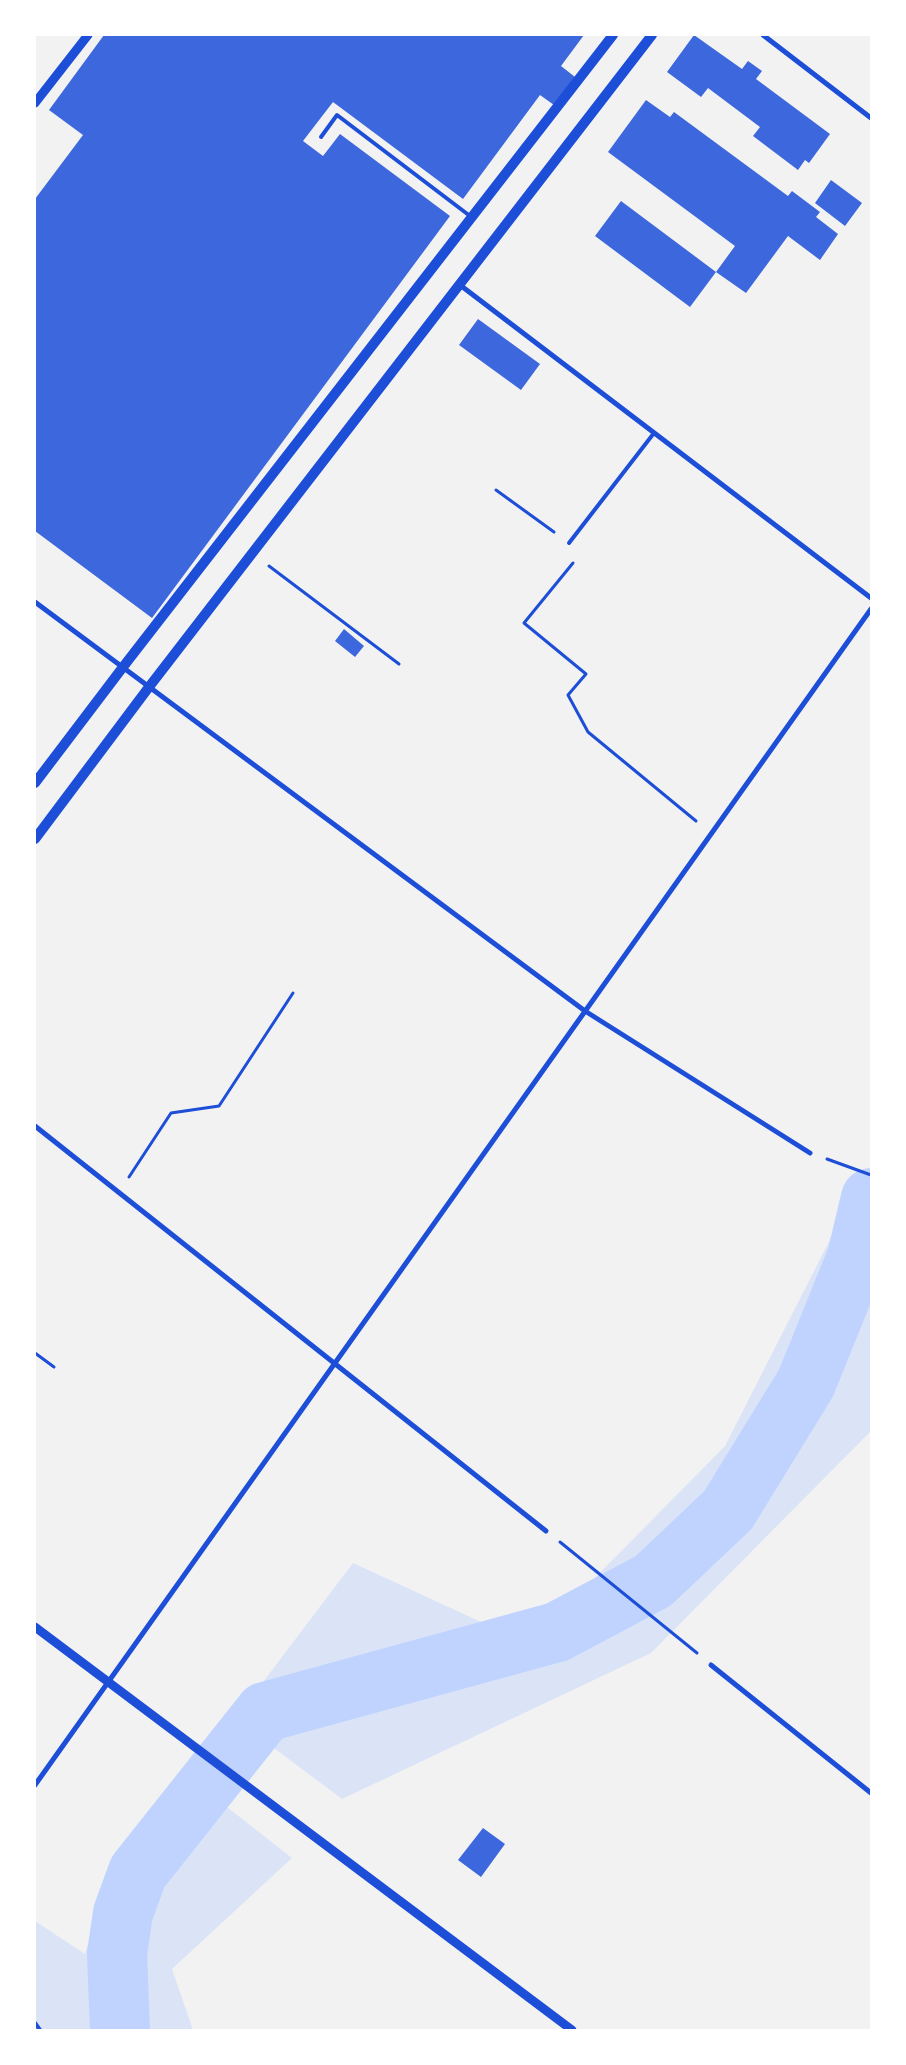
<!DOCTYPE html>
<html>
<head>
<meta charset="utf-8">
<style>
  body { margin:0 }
  #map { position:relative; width:906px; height:2065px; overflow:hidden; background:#f2f2f2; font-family:"Archivo Narrow",sans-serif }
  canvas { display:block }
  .frame { position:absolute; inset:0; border:36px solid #fff; pointer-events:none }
</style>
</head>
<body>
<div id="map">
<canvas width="906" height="2065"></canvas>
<div class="frame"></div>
</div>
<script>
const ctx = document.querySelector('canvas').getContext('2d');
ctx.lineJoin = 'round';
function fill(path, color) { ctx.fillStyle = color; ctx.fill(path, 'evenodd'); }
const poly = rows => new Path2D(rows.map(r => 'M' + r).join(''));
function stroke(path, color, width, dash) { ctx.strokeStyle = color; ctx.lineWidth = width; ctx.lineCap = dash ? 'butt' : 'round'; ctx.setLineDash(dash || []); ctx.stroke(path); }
fill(poly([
  [843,1214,871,1234,871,1431,651,1653,342,1799,235,1719,353,1563,492,1627,580,1593,725,1446],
  [190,1778,292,1858,172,1969,193,2030,35,2030,35,1921,85,1954,115,1853]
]), '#dbe4f7');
stroke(poly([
  [120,2030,117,1954,123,1913,138,1872,265,1712,557,1632,653,1581,728,1510,806,1383,857,1257,871,1198]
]), '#bfd3fe', 60);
fill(poly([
  [104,35,584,35,561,66,575,77,554,105,540,95,463,199,333,102,303,141,323,156,340,134,450,216,152,618,35,531,35,199,83,135,49,110],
  [694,35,742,69,748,61,762,71,756,79,830,134,809,163,805,160,798,170,753,136,760,127,708,88,701,97,667,72],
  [646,100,670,117,674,112,788,196,792,191,820,212,816,217,838,234,820,260,788,236,746,293,716,272,735,246,608,152],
  [831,180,862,203,845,226,815,203],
  [621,201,716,272,690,307,595,236],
  [478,319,540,364,521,390,459,345],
  [344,629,364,646,355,657,335,641],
  [483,1828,505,1844,481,1877,458,1860]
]), '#3d67dc');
stroke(poly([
  [496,490,554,532],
  [573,563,524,623,586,674,568,695,588,732,696,821],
  [269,566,399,664],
  [827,1159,871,1175],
  [129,1177,171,1113,219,1106,293,993],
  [35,1353,54,1367],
  [560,1542,697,1653]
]), '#1d4ed8', 3);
stroke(poly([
  [321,137,337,115,470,216],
  [569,543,654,433],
  [35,2023,40,2030]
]), '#1d4ed8', 4);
stroke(poly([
  [763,35,871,118],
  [460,285,871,598],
  [35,602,585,1011,810,1153],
  [35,1126,546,1531],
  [711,1665,871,1793],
  [35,1785,871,609]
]), '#1d4ed8', 5);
stroke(poly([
  [35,103,88,35],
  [35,1627,572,2030]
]), '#1d4ed8', 9);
stroke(poly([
  [35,783,123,667,613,35],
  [35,839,149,687,652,35]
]), '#1d4ed8', 10);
</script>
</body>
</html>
